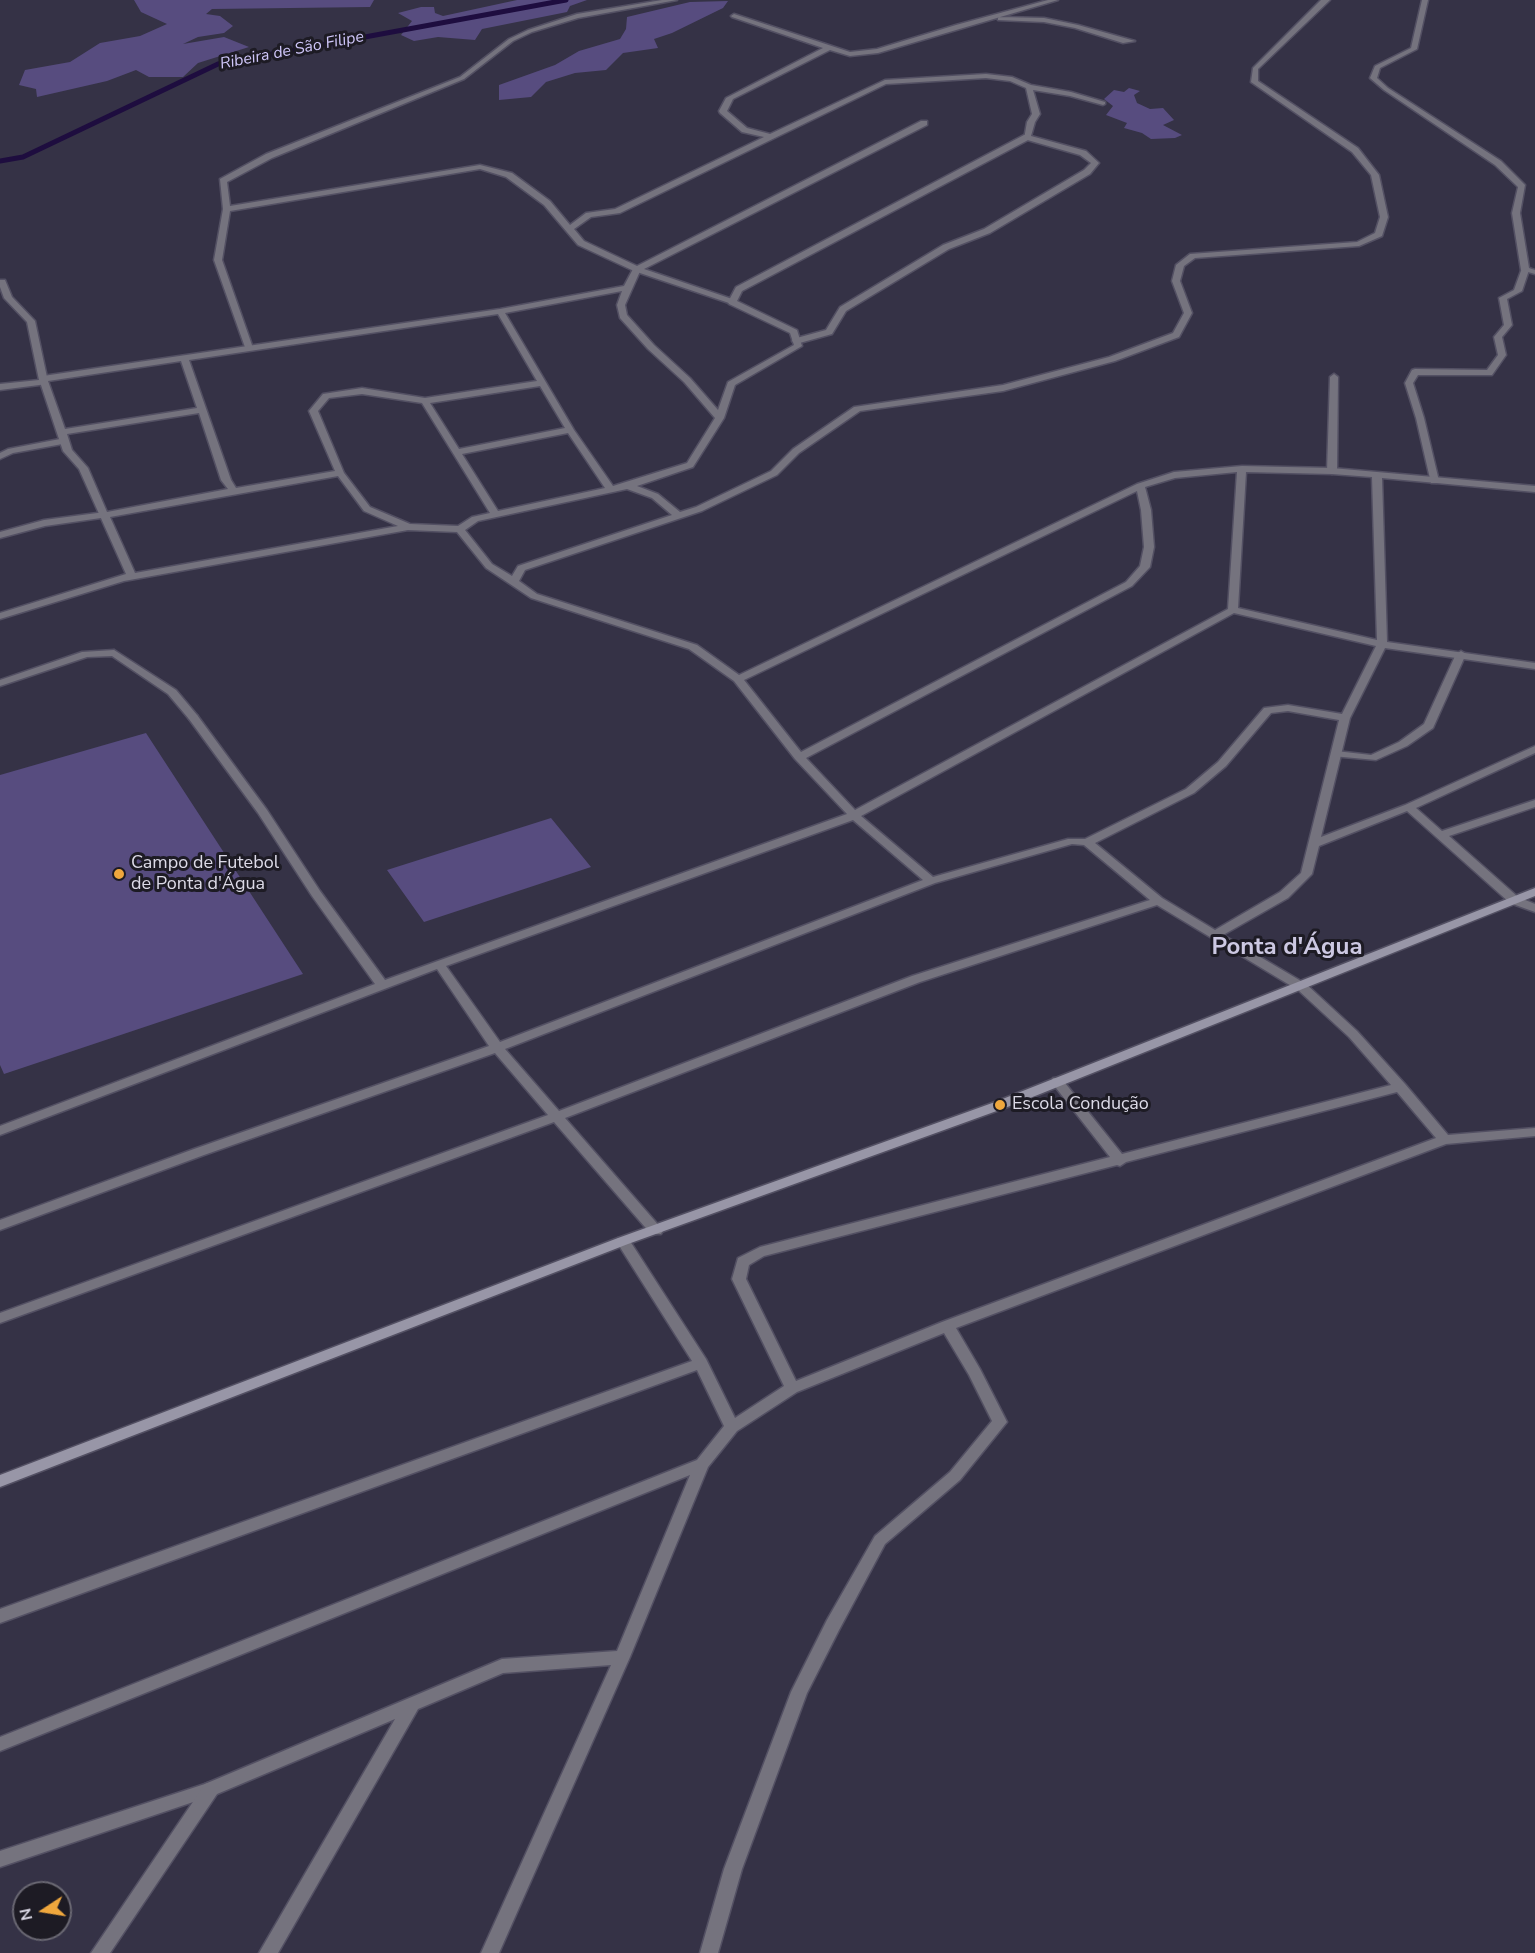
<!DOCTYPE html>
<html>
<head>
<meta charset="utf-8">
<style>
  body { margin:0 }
  #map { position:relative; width:1535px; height:1953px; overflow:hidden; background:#353246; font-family:"Nunito Sans",sans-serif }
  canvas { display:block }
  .north { position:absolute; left:12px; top:1881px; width:60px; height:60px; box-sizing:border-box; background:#1d1b24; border:2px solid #696772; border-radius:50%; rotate:258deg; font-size:16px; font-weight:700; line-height:24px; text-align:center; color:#dcdae7 }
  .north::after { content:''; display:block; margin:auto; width:21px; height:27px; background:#efa73d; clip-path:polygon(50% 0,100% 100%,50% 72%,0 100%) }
</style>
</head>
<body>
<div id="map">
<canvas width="1535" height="1953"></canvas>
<div class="north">N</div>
</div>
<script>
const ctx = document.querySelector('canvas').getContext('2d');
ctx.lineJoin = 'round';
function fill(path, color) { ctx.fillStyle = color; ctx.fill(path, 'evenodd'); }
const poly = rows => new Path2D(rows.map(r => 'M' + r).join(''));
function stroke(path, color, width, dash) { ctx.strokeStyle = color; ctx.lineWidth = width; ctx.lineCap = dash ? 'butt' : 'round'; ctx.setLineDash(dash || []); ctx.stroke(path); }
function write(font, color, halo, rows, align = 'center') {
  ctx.font = font + ' "Nunito Sans",sans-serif'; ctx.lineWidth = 6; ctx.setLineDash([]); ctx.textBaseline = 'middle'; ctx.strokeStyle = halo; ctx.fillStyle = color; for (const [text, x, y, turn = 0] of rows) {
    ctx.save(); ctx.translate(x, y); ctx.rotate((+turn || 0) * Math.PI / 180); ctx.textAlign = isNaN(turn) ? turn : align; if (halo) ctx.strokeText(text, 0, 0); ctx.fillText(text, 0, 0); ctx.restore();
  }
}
fill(poly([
  [134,0,374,0,370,7,212,9,206,14,220,16,233,26,224,33,198,37,183,44,224,37,249,47,198,63,183,77,149,77,136,70,107,81,37,97,36,89,19,85,25,70,70,62,100,43,140,36,167,24,141,12],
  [517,0,587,0,570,6,567,12,482,29,475,40,438,37,414,41,401,35,412,21,398,13,421,7,434,7,435,13,443,16],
  [728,1,723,8,672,33,654,39,658,48,623,53,606,70,575,73,546,82,531,97,499,100,499,85,555,65,579,51,620,39,626,29,627,17,690,2],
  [1129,88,1140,91,1134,95,1137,103,1150,109,1163,108,1174,120,1163,125,1182,135,1175,138,1151,139,1142,133,1124,128,1127,123,1106,115,1113,106,1104,99,1114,90,1124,92],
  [146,733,303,974,4,1074,0,1065,0,775],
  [551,818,591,867,424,922,387,870]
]), '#574c7f');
stroke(poly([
  [0,161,23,157,218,64,566,0]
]), '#1e0d3f', 5);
const lane = poly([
  [662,0,677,0,578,18,532,32,513,41,464,79,272,158,227,182,230,206,480,165,512,173,550,201,570,225,586,213,615,209,764,137,742,132,720,113,719,111,726,98,823,48,732,17,731,16,734,14,850,52,877,49,956,25,1048,0,1058,0,878,53,850,56,830,50,733,99,727,111,747,128,770,134,885,80,986,74,1012,77,1031,85,1071,92,1105,102,1105,104,1103,105,1070,96,1033,90,1040,114,1035,122,1031,136,1086,151,1099,163,1090,174,990,233,949,249,846,311,832,334,796,344,792,341,793,339,826,330,840,307,943,245,984,229,1084,170,1091,163,1080,155,1024,139,1027,122,1032,114,1026,88,1010,81,986,78,886,84,620,213,591,217,574,229,584,241,637,266,921,121,927,121,927,125,644,269,735,300,736,302,732,304,634,271,578,245,544,205,506,177,480,169,230,211,222,260,253,348,246,350,214,260,223,209,220,179,266,154,460,77,509,39,528,30,577,14,662,0],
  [1000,17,1044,18,1078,25,1135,41,1123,43,1075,28,1044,22,998,20,998,18,1000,17],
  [1522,268,1529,270,1522,291,1507,299,1512,325,1502,337,1506,355,1492,375,1418,375,1413,383,1424,418,1439,481,1437,483,1431,483,1416,418,1405,383,1412,370,1415,369,1487,370,1498,355,1494,337,1504,325,1499,298,1514,290,1522,268],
  [0,280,5,280,12,297,35,321,48,382,47,384,0,390,0,384,39,380,27,322,4,298,0,287,0,280],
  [1334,374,1338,377,1337,471,1332,474,1327,471,1330,377,1334,374],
  [65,438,68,439,68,443,13,453,0,459,0,453,8,449,65,438],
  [105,512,110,515,108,517,45,526,0,538,0,532,44,520,105,512],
  [114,650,176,690,197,715,198,717,197,719,189,719,168,694,112,656,87,657,0,686,0,680,82,652,114,650],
  [1461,651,1466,654,1433,728,1407,746,1376,760,1332,756,1331,754,1336,751,1371,755,1399,742,1424,724,1456,654,1461,651],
  [211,1782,217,1784,219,1789,217,1794,0,1867,0,1851,211,1782]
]);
const street = poly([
  [1321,0,1330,0,1258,69,1258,81,1358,148,1379,175,1388,217,1382,236,1359,246,1195,258,1184,266,1180,281,1192,313,1179,337,1115,361,1003,391,860,411,799,453,777,475,702,511,525,570,519,581,537,594,697,645,739,675,1137,484,1174,472,1242,466,1332,468,1535,486,1535,492,1382,478,1387,642,1535,663,1535,669,1385,648,1350,718,1321,837,1405,805,1535,746,1535,753,1416,808,1442,831,1535,800,1535,807,1449,836,1518,897,1535,904,1535,912,1510,903,1407,811,1319,846,1312,874,1288,898,1223,935,1306,984,1357,1031,1405,1084,1448,1135,1535,1128,1535,1136,1446,1144,956,1328,980,1369,1007,1422,960,1480,885,1544,839,1630,807,1693,742,1869,718,1953,700,1953,724,1869,791,1692,827,1620,875,1536,950,1472,992,1421,969,1375,944,1333,797,1392,737,1431,708,1467,630,1657,499,1953,481,1953,611,1665,503,1673,418,1709,278,1953,259,1953,395,1719,217,1794,110,1953,91,1953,205,1784,502,1659,617,1651,690,1475,0,1751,0,1737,697,1460,724,1426,697,1370,0,1623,0,1609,692,1361,618,1244,616,1241,618,1238,628,1238,706,1359,735,1418,784,1386,732,1279,738,1258,760,1247,1110,1157,1053,1084,1051,1081,1053,1078,1061,1078,1122,1154,1391,1085,1349,1037,1298,990,1157,905,920,982,565,1118,661,1228,663,1231,661,1234,651,1234,554,1122,0,1323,0,1313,548,1115,495,1053,204,1155,0,1230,0,1220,194,1149,489,1046,437,969,0,1135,0,1126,375,984,312,896,258,813,189,719,188,717,189,715,197,715,267,810,320,891,385,980,847,814,795,759,734,681,689,649,531,598,486,568,457,532,408,530,124,581,0,619,0,613,126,574,79,469,63,451,39,379,43,376,500,309,624,286,633,269,637,267,641,269,625,305,627,315,654,345,690,378,718,410,728,382,794,345,790,333,729,304,728,302,736,287,1024,135,1030,135,1030,139,742,291,737,301,797,330,802,346,735,385,724,418,693,467,637,486,658,494,680,512,696,507,771,471,793,449,854,407,1003,385,1109,357,1173,333,1184,313,1172,281,1176,265,1190,254,1357,242,1375,233,1380,217,1371,175,1352,152,1251,82,1253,68,1321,0],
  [622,291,617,305,620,318,648,349,684,382,715,418,687,463,613,486,574,430,505,313,622,291],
  [498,314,537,381,425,398,362,388,323,394,309,411,335,471,236,488,231,480,189,360,498,314],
  [181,361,197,408,65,429,48,381,181,361],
  [540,386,565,428,459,449,430,403,540,386],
  [362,394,422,403,490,513,472,517,458,526,410,524,370,507,344,473,318,411,329,398,362,394],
  [199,413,221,480,228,489,107,512,88,468,72,450,67,434,199,413],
  [568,433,605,488,498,511,462,454,568,433],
  [1237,472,1228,609,855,810,806,758,1132,586,1150,567,1154,547,1151,510,1145,487,1175,478,1237,472],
  [1246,472,1332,474,1372,477,1377,640,1238,608,1246,472],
  [338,476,364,511,398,526,135,573,110,517,338,476],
  [627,489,652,498,672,515,518,566,512,576,492,564,465,530,478,521,627,489],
  [1137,491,1141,510,1144,547,1140,566,1126,582,801,752,744,680,1137,491],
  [1234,613,1376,646,1342,714,1288,705,1264,708,1218,762,1186,789,1085,839,1068,839,933,877,861,816,1234,613],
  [1288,711,1339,720,1301,873,1280,892,1215,930,1162,898,1095,843,1194,793,1226,766,1271,713,1288,711],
  [853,820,923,880,500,1042,446,966,853,820],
  [1072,844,1084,845,1150,900,912,976,559,1111,505,1049,935,883,1072,844],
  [1397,1092,1436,1138,942,1322,796,1381,746,1279,749,1265,764,1256,1117,1165,1120,1166,1126,1162,1397,1092],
  [1422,0,1428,0,1417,49,1380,68,1377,78,1388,88,1501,161,1525,185,1520,213,1529,268,1535,270,1535,274,1521,270,1512,213,1518,187,1495,165,1384,90,1370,78,1375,66,1411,48,1422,0]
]);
const secondary = poly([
  [1535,888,1535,896,1005,1108,628,1244,0,1487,0,1475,618,1238,995,1102,1535,888]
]);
stroke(lane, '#535063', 3);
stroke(street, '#535063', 3);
stroke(secondary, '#535063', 3);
fill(lane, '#75737e');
fill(street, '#75737e');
fill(secondary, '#9896a7');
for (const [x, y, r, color] of [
  [119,874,6,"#efa73d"],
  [1000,1105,6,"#efa73d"]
]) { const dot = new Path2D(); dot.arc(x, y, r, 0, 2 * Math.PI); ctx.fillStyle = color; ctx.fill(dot); stroke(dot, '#1d1b24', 2); }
write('italic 16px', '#cfc6f9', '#1d1b24', [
  ["Ribeira de São Filipe",292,51,-11]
]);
write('18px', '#dcdae7', '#1d1b24', [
  ["Campo de Futebol",131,864],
  ["de Ponta d'Água",131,885],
  ["Escola Condução",1012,1105]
], 'left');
write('bold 24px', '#ccc8e2', '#1d1b24', [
  ["Ponta d'Água",1287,948]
]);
</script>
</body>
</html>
